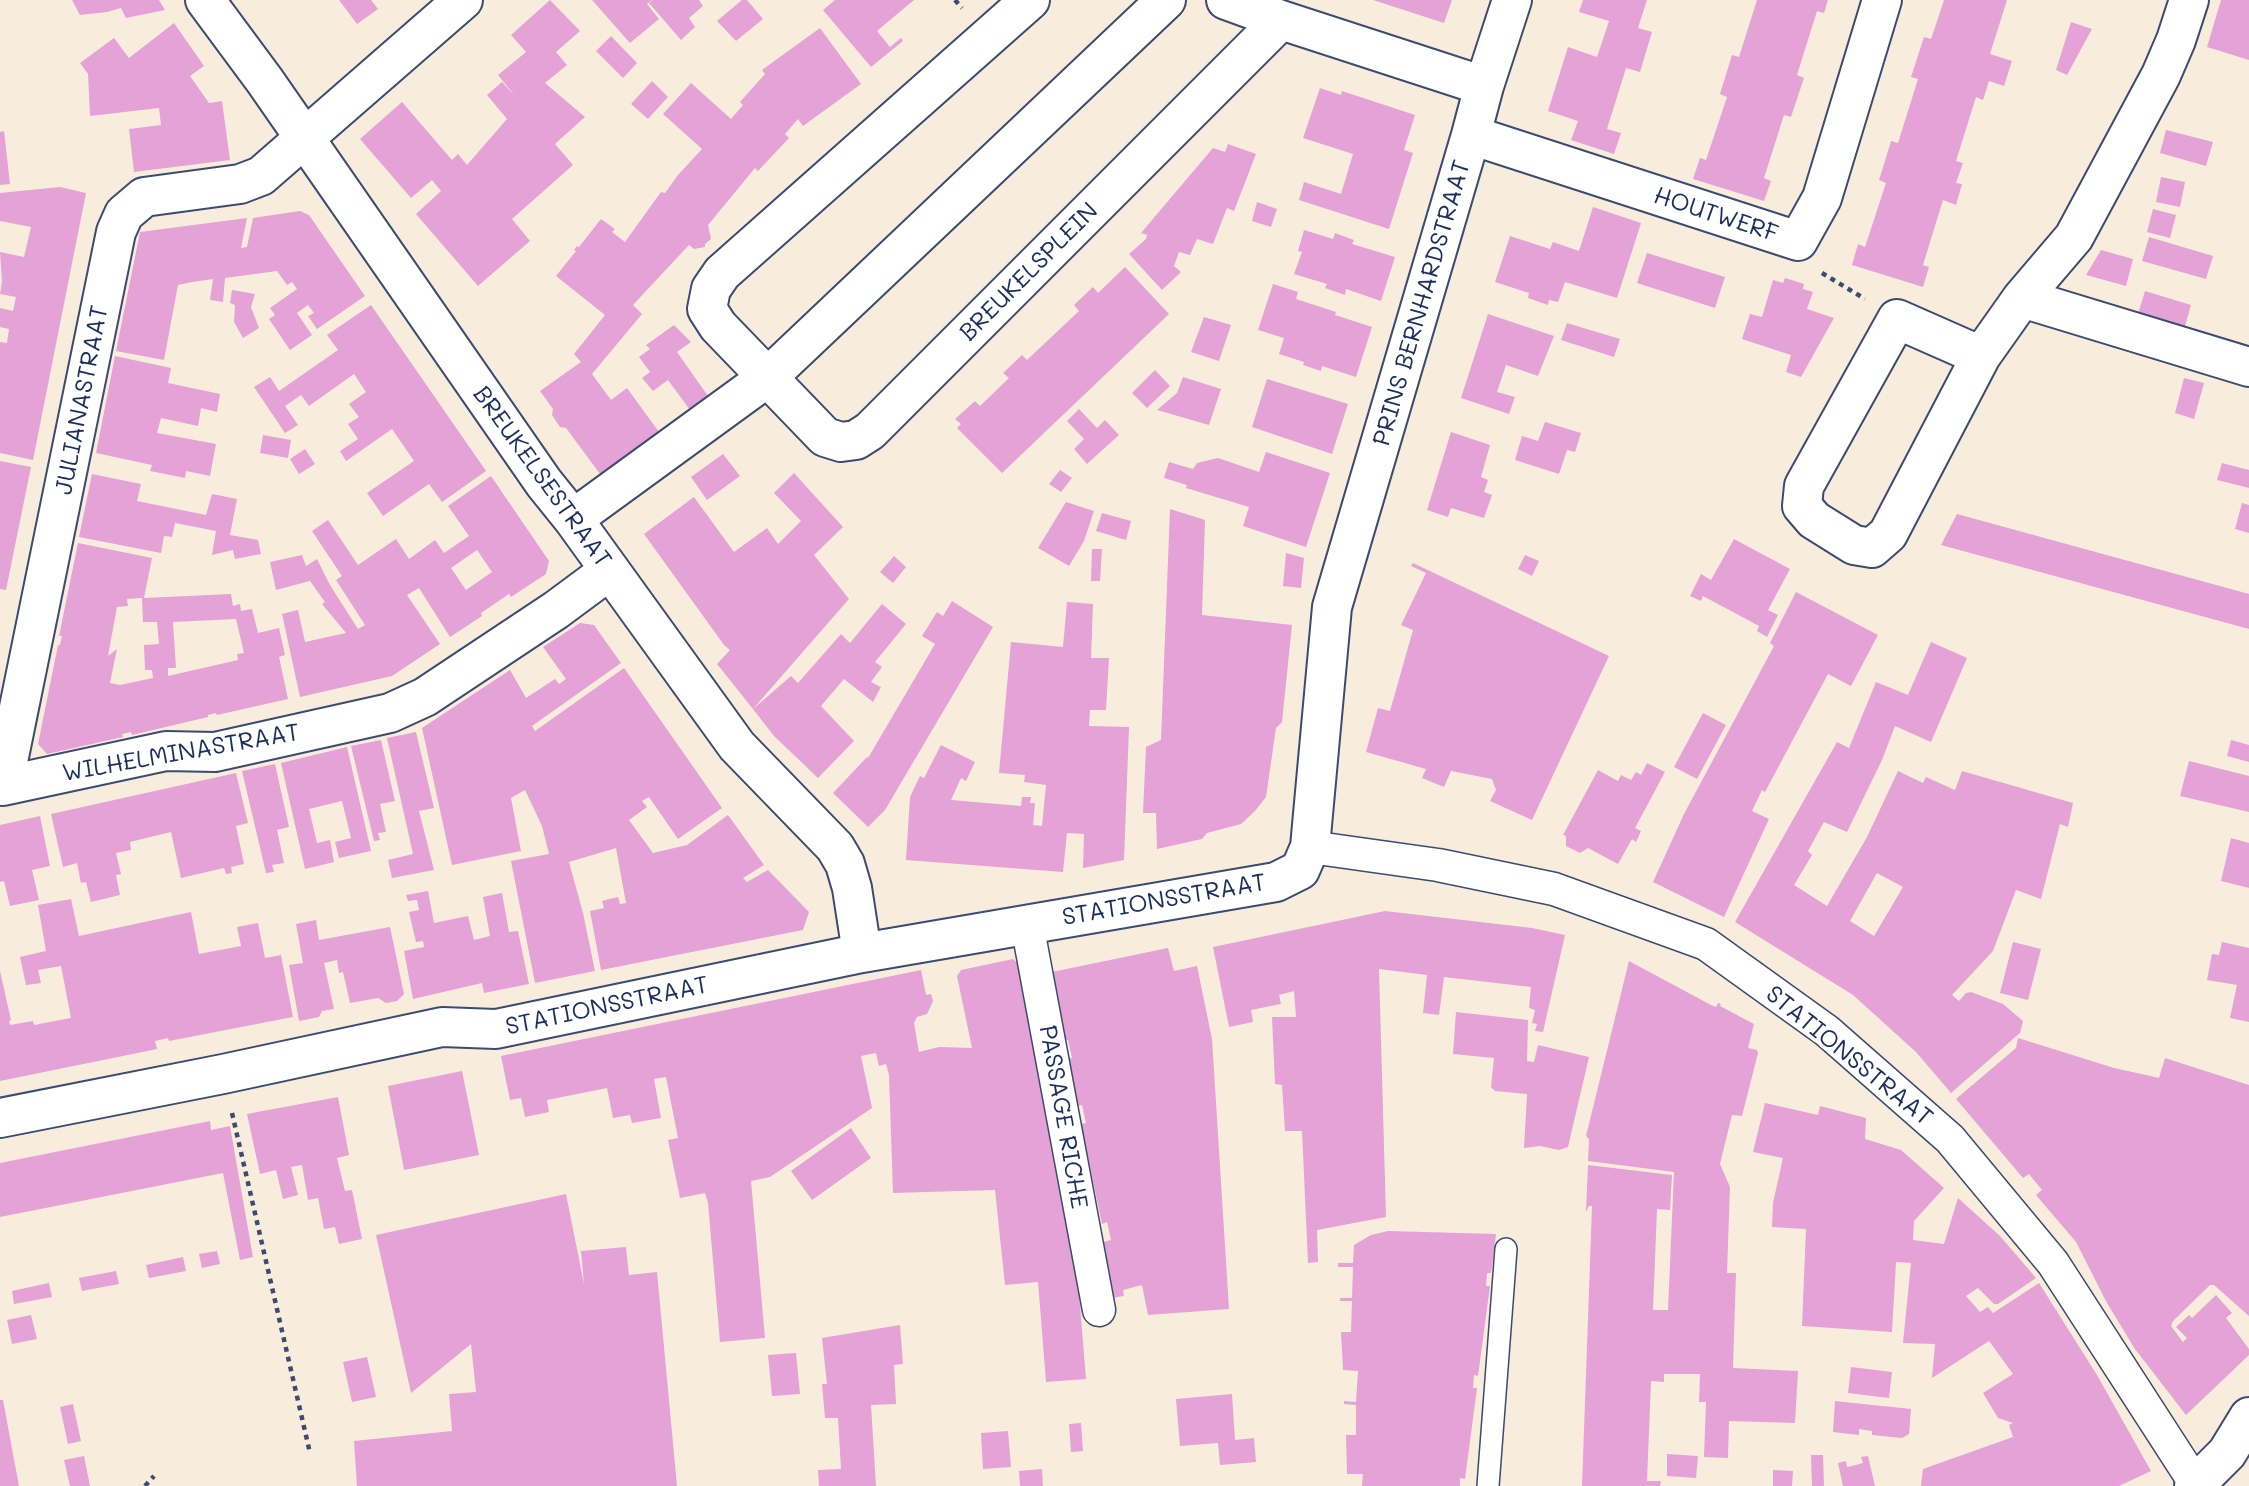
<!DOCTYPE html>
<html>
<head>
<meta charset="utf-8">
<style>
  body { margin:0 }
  canvas { display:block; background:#f8ecdc }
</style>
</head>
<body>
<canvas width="2249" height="1486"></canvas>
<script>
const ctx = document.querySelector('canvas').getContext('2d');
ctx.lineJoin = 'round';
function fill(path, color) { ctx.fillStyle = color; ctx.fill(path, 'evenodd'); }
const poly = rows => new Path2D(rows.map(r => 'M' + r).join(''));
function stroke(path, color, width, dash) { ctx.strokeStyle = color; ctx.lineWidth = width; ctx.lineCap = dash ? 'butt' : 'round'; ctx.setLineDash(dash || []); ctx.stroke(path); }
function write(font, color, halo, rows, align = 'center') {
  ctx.font = font + ' Mali,sans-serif'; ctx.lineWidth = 7; ctx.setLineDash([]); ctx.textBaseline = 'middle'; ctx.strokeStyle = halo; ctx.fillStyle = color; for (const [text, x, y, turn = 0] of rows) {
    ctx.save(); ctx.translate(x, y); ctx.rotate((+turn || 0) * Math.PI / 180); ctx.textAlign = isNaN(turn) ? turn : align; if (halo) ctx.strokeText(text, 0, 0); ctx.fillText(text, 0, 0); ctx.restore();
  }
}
fill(poly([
  [72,0,159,0,165,10,126,18,121,8,107,12,80,15],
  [339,0,371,0,378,9,357,24],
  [550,0,580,31,556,52,567,65,545,83,585,117,555,144,573,165,512,219,530,241,478,286,416,214,441,191,432,180,411,198,360,139,402,102,452,160,458,154,467,165,507,119,487,95,502,82,515,96,498,75,526,52,511,35],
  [592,0,652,0,647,4,659,19,630,43],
  [653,0,699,0,703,6,689,18,695,27,681,40,649,3],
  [742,0,747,0,763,19,736,41,717,21],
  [835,0,914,0,877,31,890,47,901,38,903,41,871,67,823,10],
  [1373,0,1452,0,1444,23],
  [1583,0,1647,0,1638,28,1652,32,1640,72,1626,68,1607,129,1621,133,1614,154,1571,140,1578,121,1548,111,1568,47,1597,57,1609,21,1579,12],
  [1757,0,1828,0,1824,13,1817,11,1797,75,1804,78,1791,117,1784,115,1764,178,1771,181,1764,201,1693,179,1700,158,1706,160,1727,97,1720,94,1732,55,1739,57],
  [1944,0,2007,0,1990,54,2012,61,2004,86,1989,81,1983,100,1976,97,1956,161,1963,163,1956,183,1962,184,1956,205,1943,200,1923,265,1929,267,1923,287,1852,265,1858,244,1865,247,1886,183,1879,180,1885,161,1891,141,1898,143,1918,79,1911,77,1924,37,1931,39],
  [2221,0,2249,0,2249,60,2207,47],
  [2071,22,2092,29,2067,75,2056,70],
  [174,23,204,66,190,76,209,103,222,101,230,160,134,172,129,129,161,125,159,108,90,116,88,74,80,63,114,38,129,58],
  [820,28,861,84,803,126,798,119,785,134,789,138,758,171,755,168,708,225,711,239,705,244,705,247,694,249,689,245,633,305,642,314,592,374,611,400,627,388,659,432,600,474,566,428,560,427,552,415,553,409,540,391,581,362,574,354,605,315,556,276,576,251,574,250,577,246,579,247,601,219,615,229,612,232,625,242,661,192,665,193,678,175,702,149,663,114,691,83,731,119,743,105,740,102,765,74,762,70],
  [611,36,637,63,623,78,596,51],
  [652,81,668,97,648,119,631,104],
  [1320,88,1341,95,1342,91,1415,115,1404,150,1413,153,1389,229,1299,200,1304,182,1341,194,1353,154,1303,138],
  [2166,130,2213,142,2206,166,2160,153],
  [4,131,10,184,0,185,0,132],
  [1228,144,1256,154,1234,211,1227,208,1213,244,1197,239,1190,255,1179,252,1174,266,1181,272,1162,290,1129,254,1146,239,1147,235,1141,233,1213,148,1225,152],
  [2161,177,2185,182,2180,207,2156,202],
  [60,187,86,193,33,460,0,453,0,342,7,343,9,329,0,327,0,308,13,311,16,297,0,294,2,282,0,252,24,257,31,227,0,221,0,193],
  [1257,202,1277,209,1271,227,1252,221],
  [1593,207,1641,223,1617,298,1565,282,1558,302,1549,300,1548,305,1528,298,1529,293,1495,282,1510,236,1550,249,1553,242,1579,251],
  [2153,209,2176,215,2170,238,2147,232],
  [300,211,309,215,365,296,317,329,308,316,314,313,308,305,297,313,312,335,290,350,269,319,275,315,270,308,297,289,292,282,287,285,277,271,225,278,223,302,210,300,213,279,192,282,178,285,164,360,116,351,140,232,247,218,241,248,247,247,253,218],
  [1304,230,1333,239,1335,233,1354,240,1352,244,1395,257,1381,301,1346,289,1345,295,1325,288,1327,284,1294,274,1302,252,1298,251],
  [2149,237,2213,256,2206,279,2142,261],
  [2101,250,2133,259,2126,286,2086,275],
  [1647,253,1725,277,1715,308,1637,283],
  [1125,267,1169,314,1002,473,957,428,961,424,955,419,975,401,980,406,1009,378,1003,373,1022,355,1027,360,1079,311,1074,305,1093,287,1098,293],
  [1785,278,1804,284,1803,289,1813,292,1807,309,1834,318,1801,377,1786,372,1791,355,1742,339,1750,314,1762,317,1773,280,1783,283],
  [1273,284,1298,292,1296,299,1336,312,1335,315,1372,327,1356,377,1322,366,1321,371,1303,365,1304,362,1279,354,1284,338,1258,330],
  [232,290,255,294,251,307,259,328,243,338,234,322,235,305,230,303],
  [2145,291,2191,305,2184,330,2137,317],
  [371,305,486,471,442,502,429,484,383,516,367,493,414,461,392,429,346,461,340,451,358,439,348,424,359,417,349,404,366,392,354,374,309,406,301,395,285,406,298,425,285,433,254,387,270,377,279,391,338,350,327,335],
  [1488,314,1554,336,1538,376,1506,365,1497,392,1515,397,1509,414,1461,398],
  [1204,317,1231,325,1219,361,1191,352],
  [1567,323,1620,339,1614,357,1561,340],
  [674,325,691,342,677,352,708,396,690,410,668,380,653,391,642,378,650,372,639,357,650,349,646,345],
  [115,356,171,368,168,383,220,394,217,412,201,408,198,426,161,418,157,433,216,444,210,476,186,471,185,478,150,471,152,465,96,453],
  [1155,370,1170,386,1147,408,1132,393],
  [1183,377,1221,389,1209,425,1157,410,1177,393],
  [2184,378,2204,383,2194,419,2175,413],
  [1267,379,1348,404,1332,454,1252,427],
  [1079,409,1097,428,1105,420,1119,435,1087,464,1074,449,1084,439,1067,421],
  [1545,422,1581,433,1575,452,1567,450,1559,474,1515,460,1522,436,1538,441],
  [1451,432,1490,445,1481,477,1488,480,1484,492,1492,495,1484,518,1451,508,1448,517,1427,510],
  [263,435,291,440,288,458,260,453],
  [305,449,315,464,299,474,290,459],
  [1266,452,1330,473,1306,547,1243,526,1249,507,1186,488,1187,485,1164,478,1169,462,1193,469,1197,463,1218,458,1259,472],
  [723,454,740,476,707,500,691,477],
  [0,461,31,467,6,590,0,589],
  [2222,463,2249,470,2249,488,2217,480],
  [1060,470,1072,478,1061,492,1049,484],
  [794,473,843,527,814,555,849,599,753,709,717,664,730,650,724,645,644,534,694,497,734,552,767,528,778,544,801,521,774,493],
  [92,474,141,484,137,501,206,515,212,494,237,499,230,535,258,540,261,554,235,559,233,550,212,555,216,531,175,523,172,537,164,536,161,553,79,537],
  [491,476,549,561,546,574,511,597,509,594,481,613,482,616,450,637,419,588,407,595,440,644,392,676,300,697,282,614,298,610,305,642,346,633,322,604,325,602,310,581,276,590,270,562,302,555,306,566,317,559,330,585,358,629,365,625,336,580,342,576,312,531,328,520,358,565,396,539,409,559,435,540,444,553,469,536,448,506],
  [477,550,492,572,466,590,451,568],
  [1066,502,1094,511,1084,541,1069,566,1038,548],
  [2242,503,2249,505,2249,533,2235,529],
  [1170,509,1205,520,1202,615,1292,625,1282,722,1276,728,1266,797,1255,811,1241,824,1207,833,1202,839,1157,849,1156,813,1143,813,1146,747,1161,740],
  [1102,513,1131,521,1126,540,1096,531],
  [1957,514,2249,594,2249,629,1941,545],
  [1734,539,1790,569,1768,610,1778,615,1767,637,1757,631,1759,626,1703,596,1701,601,1690,596,1701,574,1711,580],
  [78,543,152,558,144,598,231,594,233,606,240,604,241,611,252,609,258,633,279,628,285,655,279,657,288,699,217,715,216,713,208,715,208,717,132,735,131,732,122,734,123,737,47,754,38,744,58,645,60,645,62,636,59,636],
  [142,598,143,622,157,622,159,644,144,645,145,670,152,670,153,678,120,685,110,683,117,649,108,656,117,607,128,606,127,599],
  [236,619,244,653,237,654,238,660,168,676,168,668,176,668,173,622],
  [1092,549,1102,549,1100,581,1091,581],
  [1286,553,1304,558,1301,588,1283,586],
  [1525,555,1539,561,1532,576,1518,569],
  [894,556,906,567,893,583,880,572],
  [1413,563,1609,656,1532,820,1490,801,1496,790,1492,779,1451,771,1444,787,1422,778,1426,769,1366,752,1378,708,1390,711,1413,630,1401,625,1426,573,1411,566],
  [1796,592,1878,635,1851,686,1828,674,1765,792,1762,790,1752,811,1769,819,1724,917,1653,882,1684,814,1774,646,1770,643],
  [952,601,993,627,885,810,868,827,833,793,867,757,868,758,935,644,922,636,937,612,943,616],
  [1067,602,1093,604,1091,658,1109,658,1106,710,1090,710,1089,726,1129,727,1124,860,1083,868,1084,834,1067,833,1063,872,906,860,910,797,920,776,924,778,941,745,975,762,966,781,961,778,951,800,1021,806,1022,797,1031,797,1030,803,1035,803,1033,825,1042,826,1046,785,1024,782,1025,775,999,773,1011,642,1063,647],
  [882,604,906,624,875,662,882,667,871,682,881,687,873,702,844,679,821,706,854,741,818,778,774,736,753,709,791,676,798,683,841,634,850,643],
  [580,623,594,625,621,663,532,726,535,731,624,668,722,808,678,839,649,797,642,801,647,807,629,820,653,853,687,845,728,815,764,865,743,878,747,882,768,870,809,912,803,930,601,970,590,911,604,908,602,901,618,897,620,904,626,903,616,848,569,862,583,913,595,971,535,983,511,861,549,854,542,826,525,790,511,798,521,851,452,865,422,728,510,670,526,698,555,679,559,684,566,679,543,647],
  [1931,642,1967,658,1931,742,1895,726,1882,760,1847,832,1824,822,1808,851,1812,855,1794,885,1827,906,1867,837,1898,771,1923,783,1926,777,1955,790,1962,771,2073,803,2068,827,2060,824,2041,899,2016,890,1993,951,1952,995,1959,1001,1966,993,1971,992,2003,1004,2023,1021,2020,1033,1951,1093,1916,1052,1853,995,1735,922,1837,742,1849,748,1876,682,1908,695],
  [1877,873,1903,887,1874,936,1850,921],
  [1703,713,1726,725,1697,779,1674,767],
  [416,732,434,808,419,811,434,870,392,878,388,860,413,854,387,738],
  [381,740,395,801,380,804,386,832,378,833,380,840,374,841,351,746],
  [2231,740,2249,745,2249,762,2227,756],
  [347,747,371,851,339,858,335,842,351,838,342,801,309,809,317,843,330,840,334,862,305,869,281,763],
  [2189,761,2249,776,2249,812,2180,796],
  [1647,763,1665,772,1635,828,1641,831,1636,842,1632,839,1618,864,1588,848,1580,853,1566,846,1566,836,1563,835,1598,770,1618,781,1621,775,1631,780,1636,772,1641,775],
  [275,764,289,827,277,830,284,863,272,865,274,872,266,873,242,771],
  [236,773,248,823,236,826,244,864,231,867,232,873,226,874,224,868,181,878,171,832,130,842,131,850,116,853,121,874,116,875,120,895,91,902,86,882,81,883,77,863,63,867,51,814],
  [40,816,50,866,32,870,39,900,10,906,4,881,0,882,0,825],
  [2231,838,2249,843,2249,888,2221,881],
  [428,891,434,923,468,916,474,940,490,936,483,897,502,893,509,932,518,931,529,984,484,993,482,983,413,999,404,951,424,947,423,941,416,942,409,912,419,910,417,900,408,901,406,895],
  [71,899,79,936,191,912,199,954,241,946,237,927,258,923,265,958,281,955,293,1017,169,1041,168,1038,155,1041,157,1049,0,1081,0,971,11,1020,9,1021,10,1025,33,1021,34,1025,71,1018,61,966,38,970,41,983,26,985,20,957,46,951,38,905],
  [1385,911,1532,928,1565,935,1543,1032,1535,1031,1537,1024,1532,1023,1535,1010,1529,1008,1531,987,1444,977,1439,1015,1423,1013,1427,975,1379,969,1386,1217,1317,1230,1318,1262,1308,1263,1302,1131,1285,1131,1282,1085,1275,1084,1272,1017,1296,1017,1294,991,1279,995,1281,1004,1251,1010,1253,1022,1229,1027,1213,947],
  [316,920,319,940,390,927,404,994,397,1001,386,1003,378,998,350,1003,343,972,339,973,337,960,324,963,334,1009,322,1011,319,1017,299,1021,289,965,303,963,296,924],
  [2013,942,2041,949,2028,1000,2000,993],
  [2222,942,2249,948,2249,1022,2230,1018,2237,985,2207,980,2212,954,2219,955],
  [1168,948,1174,971,1197,966,1212,1039,1229,1309,1148,1315,1142,1285,1123,1290,1124,1296,1111,1298,1099,1243,1111,1240,1107,1222,1102,1224,1081,1124,1086,1123,1082,1105,1077,1106,1067,1059,1072,1058,1068,1040,1065,1040,1052,972],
  [1013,959,1019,964,1070,1181,1086,1379,1046,1382,1038,1282,1005,1285,995,1190,893,1193,889,1075,886,1064,879,1066,876,1053,861,1056,872,1108,770,1177,751,1181,765,1338,720,1342,708,1203,705,1193,680,1198,668,1140,678,1138,666,1077,654,1079,661,1118,632,1123,630,1115,613,1118,607,1088,547,1100,549,1112,525,1117,521,1098,510,1100,501,1056,921,970,926,995,931,994,933,1001,927,1014,917,1017,914,1023,919,1052,939,1047,972,1048,957,976,961,970],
  [1629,961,1711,1005,1716,1007,1718,1003,1721,1004,1720,1006,1754,1024,1748,1048,1757,1050,1758,1053,1742,1116,1732,1115,1720,1164,1730,1187,1727,1273,1736,1273,1733,1368,1798,1371,1795,1423,1729,1421,1728,1458,1704,1457,1706,1402,1699,1402,1700,1374,1664,1374,1664,1382,1651,1381,1647,1481,1661,1481,1660,1486,1582,1486,1592,1206,1589,1206,1586,1212,1588,1165,1672,1175,1670,1210,1657,1209,1653,1310,1668,1310,1674,1172,1588,1161,1589,1139,1586,1136],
  [1456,1012,1528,1020,1527,1061,1534,1062,1538,1045,1589,1057,1568,1147,1559,1150,1540,1146,1524,1148,1527,1094,1495,1091,1491,1087,1494,1058,1453,1054],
  [2018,1038,2114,1068,2146,1075,2159,1078,2165,1058,2249,1085,2249,1316,2214,1285,2210,1285,2173,1321,2171,1326,2183,1342,2187,1338,2176,1327,2189,1315,2192,1318,2216,1295,2232,1313,2226,1318,2249,1349,2249,1355,2186,1415,2135,1349,2107,1303,2076,1242,2036,1195,2042,1190,2029,1174,2023,1178,1956,1099,2016,1048],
  [462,1071,479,1155,404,1170,388,1086],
  [338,1097,349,1155,337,1158,345,1191,352,1190,362,1239,339,1244,335,1227,324,1229,318,1198,308,1200,302,1165,291,1167,298,1195,283,1199,276,1170,260,1174,247,1114],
  [1765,1103,1818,1115,1820,1106,1866,1118,1865,1139,1901,1150,1944,1188,1914,1221,1913,1240,1944,1244,1958,1198,2000,1236,2036,1278,1998,1304,1994,1304,1978,1288,1966,1296,1980,1312,1988,1307,1993,1313,2039,1283,2097,1375,2151,1471,2119,1486,1921,1486,1923,1469,2013,1437,2009,1425,2013,1423,1998,1418,1983,1393,2013,1374,1989,1341,1932,1378,1935,1344,1903,1343,1911,1263,1896,1262,1892,1332,1802,1326,1806,1229,1772,1227,1773,1203,1783,1158,1753,1152],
  [210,1121,211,1130,230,1126,253,1257,240,1260,223,1173,0,1217,0,1163],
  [851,1128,871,1158,812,1200,791,1171],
  [566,1194,584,1284,581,1251,626,1247,629,1275,657,1272,677,1486,357,1486,354,1441,452,1431,449,1394,476,1392,471,1344,411,1393,376,1235],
  [1388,1231,1496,1234,1491,1273,1487,1273,1486,1286,1490,1286,1478,1376,1474,1375,1473,1388,1477,1388,1465,1479,1460,1478,1460,1486,1362,1486,1363,1474,1347,1474,1346,1435,1356,1435,1356,1405,1344,1404,1344,1401,1356,1402,1358,1371,1343,1370,1341,1332,1351,1332,1352,1301,1340,1301,1340,1298,1352,1298,1353,1267,1338,1267,1338,1263,1353,1263,1354,1245,1371,1235],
  [217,1251,220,1264,202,1268,199,1254],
  [183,1257,186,1271,149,1278,146,1265],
  [116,1271,119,1284,82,1291,79,1278],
  [49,1283,52,1297,14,1304,12,1291],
  [31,1315,37,1339,12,1344,7,1320],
  [900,1325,903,1364,894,1365,896,1404,871,1405,876,1486,819,1486,818,1470,841,1469,838,1418,825,1418,822,1384,827,1384,822,1338],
  [796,1353,800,1394,772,1396,768,1355],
  [367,1357,376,1397,352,1402,343,1362],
  [1851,1367,1892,1372,1889,1398,1848,1393],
  [1232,1394,1235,1440,1254,1438,1256,1462,1220,1465,1218,1443,1180,1446,1176,1399],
  [0,1400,3,1400,19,1486,0,1486],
  [1835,1401,1911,1409,1909,1434,1902,1438,1872,1435,1872,1431,1859,1429,1859,1435,1833,1432],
  [73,1404,81,1441,68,1444,60,1407],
  [1081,1423,1083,1451,1071,1452,1069,1424],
  [1008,1431,1011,1467,983,1469,981,1433],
  [1667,1454,1698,1456,1696,1478,1667,1476],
  [1811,1455,1823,1455,1824,1486,1812,1486],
  [84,1456,90,1486,70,1486,64,1460],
  [1868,1456,1875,1486,1843,1486,1838,1463,1846,1461,1847,1467,1856,1465,1863,1463,1861,1457],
  [1042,1469,1043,1486,1020,1486,1019,1471],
  [1773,1470,1793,1471,1792,1486,1773,1486]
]), '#e4a2d7');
const service = poly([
  [1488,1486,1506,1249]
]);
const pedestrian = poly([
  [1310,847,1438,865,1554,889,1706,944,1827,1031,1950,1139,2053,1263,2197,1486],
  [1027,924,1099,1310]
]);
const minor = poly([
  [205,0,265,81,544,483,573,519,737,746,835,847,845,864,852,888,862,953],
  [463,0,261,176,240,184,144,197,124,214,116,232,3,786,166,751,215,752,390,713,425,697,556,610,610,570],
  [1030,0,722,273,711,289,707,309,718,326,825,437,841,442,856,440,870,431,1281,20],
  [1226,0,1281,20,1484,86],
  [1471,135,1798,241,1822,198,1882,0],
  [2022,298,2249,367],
  [1981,356,1897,319,1804,486,1802,506,1814,520,1854,545,1872,548,1888,534,1981,356,2022,298,2074,237,2161,75,2176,40,2189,0],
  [573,519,768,377,1166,0],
  [0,1118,223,1074,442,1027,496,1029,862,953,1276,882,1300,870,1310,847,1332,607,1471,135,1484,86,1512,0],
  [2194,1486,2227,1453,2249,1417]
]);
stroke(service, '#3c4b71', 24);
stroke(pedestrian, '#3c4b71', 35);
stroke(minor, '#3c4b71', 42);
stroke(poly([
  [955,0,962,8],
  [1822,273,1865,299],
  [232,1113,310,1453],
  [145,1486,154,1476]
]), '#3c4b71', 4.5, [5, 5]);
stroke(service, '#fff', 21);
stroke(pedestrian, '#fff', 32);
stroke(minor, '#fff', 38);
write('24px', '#1b2f5e', '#fff', [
  ["HOUTWERF",1716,215,18],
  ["BREUKELSPLEIN",1029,272,-45],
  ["PRINS BERNHARDSTRAAT",1422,303,-74],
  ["JULIANASTRAAT",82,400,-79],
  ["BREUKELSESTRAAT",542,477,54],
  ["WILHELMINASTRAAT",181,753,-10],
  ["STATIONSSTRAAT",1164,900,-10],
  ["STATIONSSTRAAT",607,1006,-12],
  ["STATIONSSTRAAT",1849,1056,39],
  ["PASSAGE RICHE",1063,1117,80]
]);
</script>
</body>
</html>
